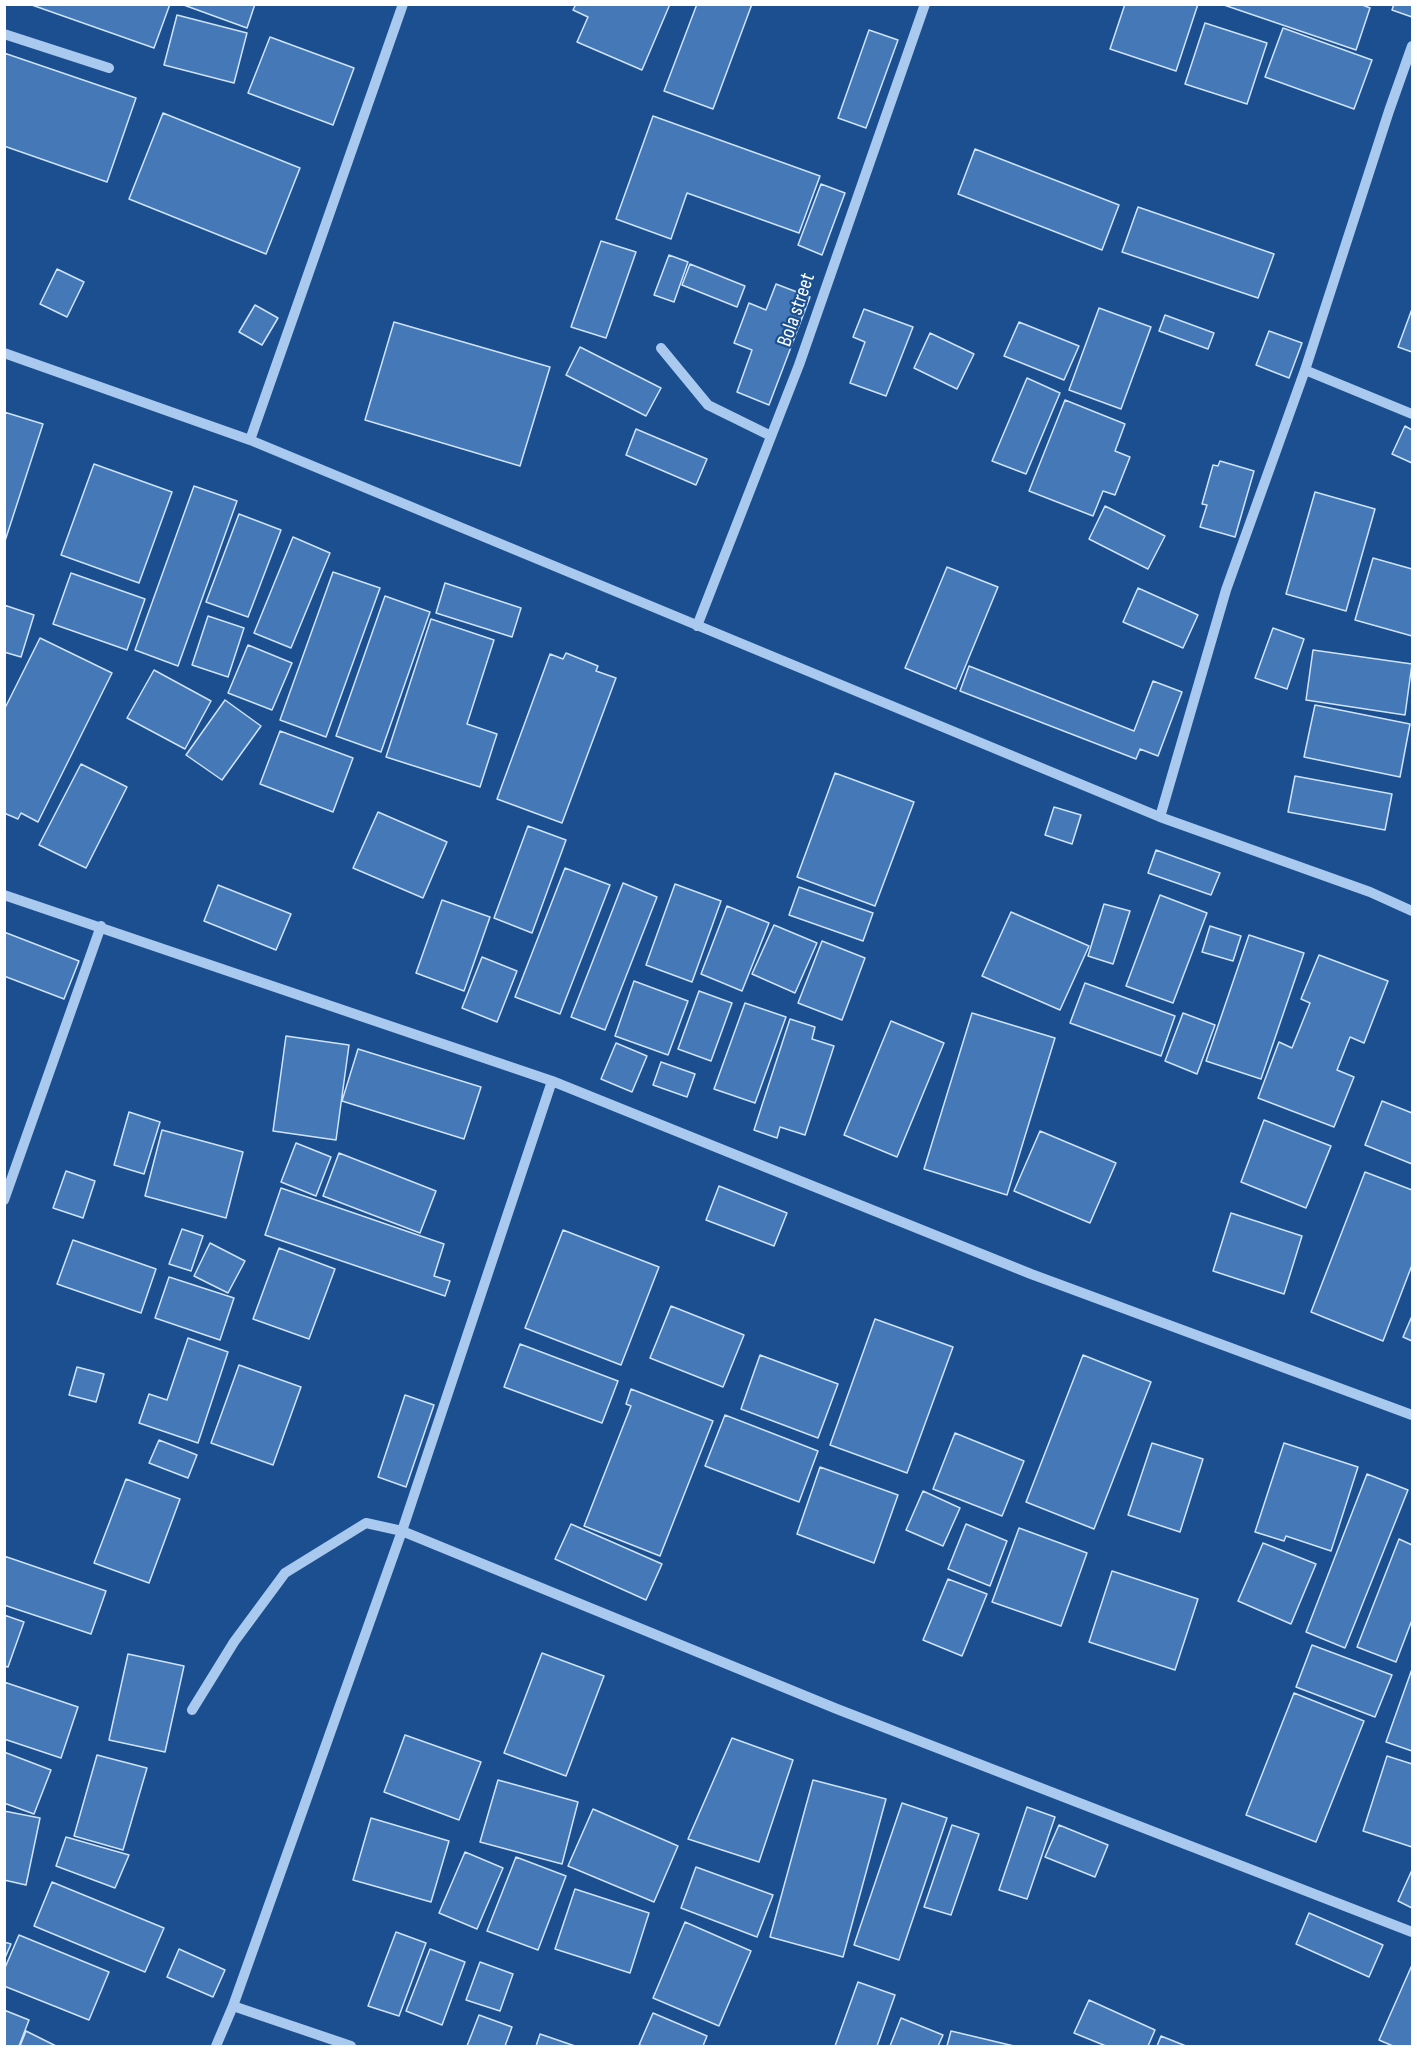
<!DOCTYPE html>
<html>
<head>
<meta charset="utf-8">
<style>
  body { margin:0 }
  #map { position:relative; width:1417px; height:2051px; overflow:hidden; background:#1b4f8f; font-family:"Sofia Sans Condensed",sans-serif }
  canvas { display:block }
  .frame { position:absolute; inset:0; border:6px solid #fff; pointer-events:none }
</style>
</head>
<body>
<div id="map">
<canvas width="1417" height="2051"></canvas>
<div class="frame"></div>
</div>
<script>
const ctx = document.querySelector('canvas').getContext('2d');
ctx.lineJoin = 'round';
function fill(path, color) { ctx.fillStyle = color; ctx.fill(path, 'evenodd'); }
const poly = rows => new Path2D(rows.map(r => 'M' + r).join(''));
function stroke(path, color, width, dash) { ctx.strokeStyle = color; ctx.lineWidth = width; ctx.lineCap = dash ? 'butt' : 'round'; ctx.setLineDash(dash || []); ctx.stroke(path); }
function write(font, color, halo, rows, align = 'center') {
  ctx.font = font + ' "Sofia Sans Condensed",sans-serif'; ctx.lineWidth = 4.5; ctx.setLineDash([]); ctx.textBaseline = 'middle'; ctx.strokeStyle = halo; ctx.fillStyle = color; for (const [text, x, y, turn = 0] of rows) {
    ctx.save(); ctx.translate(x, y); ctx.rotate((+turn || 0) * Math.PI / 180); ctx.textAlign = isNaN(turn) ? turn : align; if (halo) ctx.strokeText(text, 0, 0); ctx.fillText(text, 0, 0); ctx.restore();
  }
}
const building = poly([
  [29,4,170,4,154,48,29,4],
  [181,4,255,4,247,28,181,4],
  [576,4,670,4,642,70,577,42,588,17,573,10,576,4],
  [697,4,752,4,713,109,664,91,697,4],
  [1125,4,1198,4,1176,71,1110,49,1125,4],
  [1221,4,1360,4,1370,8,1356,50,1221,4],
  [1394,4,1412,4,1412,17,1392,10,1394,4],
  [177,15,247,33,234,83,164,65,177,15],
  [1205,23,1267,43,1247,104,1185,84,1205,23],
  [1283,28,1372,60,1354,109,1265,77,1283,28],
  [869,30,898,40,866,128,838,118,869,30],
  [270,37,354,68,333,125,248,93,270,37],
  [4,53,136,98,107,182,4,146,4,53],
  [163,113,300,168,266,254,129,199,163,113],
  [653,116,820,176,799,233,687,193,671,239,616,219,653,116],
  [975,149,1119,205,1102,250,958,194,975,149],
  [821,184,845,193,822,255,798,245,821,184],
  [1138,207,1274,254,1258,298,1122,252,1138,207],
  [601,241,636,252,606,338,571,327,601,241],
  [669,255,688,262,674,302,654,295,669,255],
  [690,264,745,286,737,307,682,285,690,264],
  [57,269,84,282,67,317,40,304,57,269],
  [776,284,810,297,769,405,737,392,752,350,734,343,749,303,766,310,776,284],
  [255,305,278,318,262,345,239,332,255,305],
  [1099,308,1151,327,1121,409,1069,390,1099,308],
  [864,309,913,327,886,396,850,383,865,342,853,337,864,309],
  [1412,309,1412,352,1398,347,1412,309],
  [1165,315,1214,333,1208,349,1159,331,1165,315],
  [394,322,550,367,520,466,365,420,394,322],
  [1019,322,1079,346,1064,380,1004,356,1019,322],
  [1269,331,1302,343,1289,378,1256,365,1269,331],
  [930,333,974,354,957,389,914,368,930,333],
  [580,347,661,388,646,416,566,375,580,347],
  [1027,378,1060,393,1026,474,992,461,1027,378],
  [1065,400,1125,424,1115,451,1130,457,1115,495,1103,491,1093,516,1029,491,1065,400],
  [4,412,43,424,4,544,4,412],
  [1405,426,1412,430,1412,463,1392,454,1405,426],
  [636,429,707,459,696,485,626,455,636,429],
  [1220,461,1254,471,1235,537,1200,527,1207,505,1202,504,1213,465,1218,466,1220,461],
  [94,464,172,492,139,583,61,555,94,464],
  [194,486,237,501,178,666,135,650,194,486],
  [1315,492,1375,509,1346,611,1286,594,1315,492],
  [1105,506,1165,536,1148,569,1089,539,1105,506],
  [239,514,281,530,248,617,206,602,239,514],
  [293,537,330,553,291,648,254,633,293,537],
  [1373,558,1412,569,1412,636,1355,620,1373,558],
  [947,567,998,587,956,689,905,668,947,567],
  [333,572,380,588,326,737,280,720,333,572],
  [71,573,145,599,127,650,53,624,71,573],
  [445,583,521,608,512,637,436,613,445,583],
  [1138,588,1198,615,1183,648,1123,622,1138,588],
  [385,596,430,612,381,752,336,736,385,596],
  [4,605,34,615,21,657,4,652,4,605],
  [208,616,244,628,228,677,192,665,208,616],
  [431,619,494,640,467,724,497,734,480,787,386,757,431,619],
  [1273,628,1304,639,1287,689,1255,678,1273,628],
  [40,638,112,673,38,822,21,813,18,819,4,813,4,710,40,638],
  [248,645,292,663,272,710,228,693,248,645],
  [1313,650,1412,664,1405,715,1306,700,1313,650],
  [566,653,598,666,596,671,616,678,562,823,497,799,550,654,563,659,566,653],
  [969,666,1134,731,1153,681,1182,692,1158,756,1140,749,1136,759,960,691,969,666],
  [154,670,211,701,185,749,127,718,154,670],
  [225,700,261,726,222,780,186,755,225,700],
  [1315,705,1410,724,1400,777,1304,757,1315,705],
  [280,731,353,758,333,812,260,784,280,731],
  [81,764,127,787,86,868,39,845,81,764],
  [835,773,914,802,875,906,797,877,835,773],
  [1295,776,1392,794,1385,830,1288,812,1295,776],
  [1054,807,1081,815,1072,844,1045,835,1054,807],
  [378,812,447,842,423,898,353,868,378,812],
  [528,826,566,840,532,933,494,918,528,826],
  [1156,850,1220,873,1211,895,1148,873,1156,850],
  [565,868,610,885,560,1014,515,997,565,868],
  [623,883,657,897,605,1030,571,1017,623,883],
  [675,884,721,901,692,982,646,965,675,884],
  [218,885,291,914,276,950,204,921,218,885],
  [799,887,873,913,863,941,789,915,799,887],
  [1160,895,1207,913,1173,1003,1126,986,1160,895],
  [442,900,490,917,464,991,416,973,442,900],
  [1104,904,1130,911,1113,964,1088,956,1104,904],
  [727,906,769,923,742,991,701,974,727,906],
  [1011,912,1089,946,1060,1010,982,976,1011,912],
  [774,925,817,943,795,993,752,974,774,925],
  [1210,926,1241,936,1233,961,1202,952,1210,926],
  [4,932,79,961,64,999,4,976,4,932],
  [1249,935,1304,953,1261,1079,1206,1061,1249,935],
  [822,941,865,958,842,1020,798,1003,822,941],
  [1319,955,1388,981,1364,1043,1350,1037,1337,1070,1354,1077,1334,1127,1258,1098,1279,1042,1292,1048,1310,1003,1301,999,1319,955],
  [482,957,517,971,497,1022,462,1008,482,957],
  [634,981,688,1001,668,1055,615,1036,634,981],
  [1085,983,1175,1016,1161,1056,1070,1023,1085,983],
  [699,991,732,1003,711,1061,678,1049,699,991],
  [745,1003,786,1017,755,1103,714,1089,745,1003],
  [972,1013,1055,1038,1007,1195,924,1169,972,1013],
  [1183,1013,1215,1025,1197,1074,1165,1061,1183,1013],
  [790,1019,815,1027,812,1039,834,1046,805,1135,780,1127,777,1138,754,1130,790,1019],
  [891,1021,944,1043,897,1157,844,1135,891,1021],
  [286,1036,349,1045,336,1140,273,1131,286,1036],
  [616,1043,647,1056,632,1092,601,1079,616,1043],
  [358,1049,481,1087,464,1139,342,1101,358,1049],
  [661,1062,695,1074,687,1097,653,1085,661,1062],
  [1382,1101,1412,1113,1412,1164,1365,1145,1382,1101],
  [129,1112,160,1122,144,1174,114,1165,129,1112],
  [1264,1120,1331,1146,1306,1208,1241,1182,1264,1120],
  [162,1130,243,1152,226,1218,145,1196,162,1130],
  [1040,1131,1116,1163,1090,1223,1014,1191,1040,1131],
  [296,1143,331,1157,316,1196,281,1182,296,1143],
  [339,1153,436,1191,420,1233,323,1196,339,1153],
  [66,1171,95,1181,83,1218,53,1208,66,1171],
  [1365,1172,1412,1190,1412,1265,1383,1341,1311,1312,1365,1172],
  [719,1186,787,1213,774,1246,706,1220,719,1186],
  [281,1188,444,1244,434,1276,450,1281,445,1296,265,1235,281,1188],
  [1231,1213,1302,1236,1284,1294,1213,1271,1231,1213],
  [182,1229,203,1236,191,1271,169,1264,182,1229],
  [563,1230,659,1267,621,1365,525,1328,563,1230],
  [73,1240,156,1269,141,1313,57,1284,73,1240],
  [210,1243,245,1261,228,1293,194,1276,210,1243],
  [279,1248,335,1269,309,1339,253,1319,279,1248],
  [169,1277,234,1298,220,1340,155,1318,169,1277],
  [671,1306,744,1335,723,1387,650,1358,671,1306],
  [1412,1316,1412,1341,1403,1337,1412,1316],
  [875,1319,953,1347,907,1473,830,1445,875,1319],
  [188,1338,228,1352,198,1443,139,1423,149,1394,167,1400,188,1338],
  [520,1344,618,1381,602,1423,504,1387,520,1344],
  [760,1355,838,1384,818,1438,741,1409,760,1355],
  [1083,1355,1151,1382,1094,1529,1026,1502,1083,1355],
  [239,1365,301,1387,273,1465,211,1443,239,1365],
  [77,1367,104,1374,96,1402,69,1395,77,1367],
  [631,1389,713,1421,660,1556,584,1526,631,1406,626,1404,631,1389],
  [405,1395,434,1405,406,1487,378,1477,405,1395],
  [725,1415,818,1451,799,1502,705,1466,725,1415],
  [955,1433,1024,1461,1002,1516,933,1489,955,1433],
  [159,1440,197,1455,188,1478,149,1463,159,1440],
  [1152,1443,1203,1459,1180,1532,1128,1515,1152,1443],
  [1284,1443,1358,1467,1331,1551,1286,1536,1284,1541,1255,1532,1284,1443],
  [820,1467,898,1495,874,1563,797,1534,820,1467],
  [1367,1474,1408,1490,1345,1648,1306,1632,1367,1474],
  [126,1479,180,1499,149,1583,94,1563,126,1479],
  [923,1491,960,1508,943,1546,906,1530,923,1491],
  [571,1524,662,1564,646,1600,555,1559,571,1524],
  [966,1524,1007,1541,990,1586,948,1569,966,1524],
  [1019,1528,1087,1553,1061,1626,992,1602,1019,1528],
  [1399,1539,1412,1545,1412,1620,1396,1662,1357,1647,1399,1539],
  [1263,1543,1316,1564,1291,1624,1238,1601,1263,1543],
  [4,1556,106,1591,91,1634,4,1605,4,1556],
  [1112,1571,1198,1599,1175,1670,1089,1642,1112,1571],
  [948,1579,987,1594,962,1656,923,1640,948,1579],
  [4,1615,24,1622,8,1667,4,1666,4,1615],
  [1312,1645,1392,1675,1375,1717,1296,1687,1312,1645],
  [542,1653,604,1676,566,1776,504,1753,542,1653],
  [128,1654,184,1666,165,1752,109,1740,128,1654],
  [1412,1669,1412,1751,1386,1742,1412,1669],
  [4,1682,78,1707,61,1758,4,1739,4,1682],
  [1294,1693,1364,1721,1316,1842,1246,1815,1294,1693],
  [405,1735,481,1762,459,1820,384,1792,405,1735],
  [732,1738,793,1760,759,1862,688,1839,732,1738],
  [4,1752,51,1770,34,1814,4,1803,4,1752],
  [97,1755,147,1768,123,1850,74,1836,97,1755],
  [1387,1756,1412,1764,1412,1847,1363,1831,1387,1756],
  [498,1780,578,1802,562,1864,480,1842,498,1780],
  [813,1780,886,1799,843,1957,770,1937,813,1780],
  [902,1803,947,1818,899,1960,854,1945,902,1803],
  [1027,1807,1055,1817,1027,1899,999,1890,1027,1807],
  [593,1809,678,1846,654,1902,568,1866,593,1809],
  [4,1811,40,1818,26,1885,4,1880,4,1811],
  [371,1818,449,1841,431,1902,353,1880,371,1818],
  [952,1825,979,1834,951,1915,924,1907,952,1825],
  [1059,1825,1108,1845,1095,1877,1045,1857,1059,1825],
  [66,1837,129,1855,115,1888,56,1866,66,1837],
  [465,1852,503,1868,477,1929,439,1913,465,1852],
  [516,1857,566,1876,538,1950,487,1931,516,1857],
  [696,1867,773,1895,757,1937,681,1908,696,1867],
  [1412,1870,1412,1908,1398,1901,1412,1870],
  [52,1882,164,1928,145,1972,34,1926,52,1882],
  [575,1889,649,1913,630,1973,555,1949,575,1889],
  [1309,1913,1383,1945,1369,1977,1296,1944,1309,1913],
  [685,1922,751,1951,719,2026,653,1998,685,1922],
  [396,1932,426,1943,399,2016,368,2006,396,1932],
  [19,1935,109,1972,89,2020,4,1986,4,1970,19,1935],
  [4,1942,11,1944,4,1960,4,1942],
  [179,1949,225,1970,213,1997,167,1977,179,1949],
  [430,1949,465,1962,442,2025,406,2011,430,1949],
  [480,1962,513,1974,500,2011,466,2000,480,1962],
  [1412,1965,1412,2046,1393,2046,1379,2040,1412,1965],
  [858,1982,895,1995,877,2046,835,2046,858,1982],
  [1089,2000,1155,2030,1148,2046,1106,2046,1074,2033,1089,2000],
  [4,2010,29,2020,19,2046,4,2046,4,2010],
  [653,2013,707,2036,703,2046,644,2046,639,2045,653,2013],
  [479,2015,512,2027,505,2046,467,2046,479,2015],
  [901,2018,943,2035,938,2046,890,2046,901,2018],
  [26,2031,56,2046,20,2046,26,2031],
  [951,2031,1014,2046,947,2046,951,2031],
  [540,2034,575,2046,536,2046,540,2034],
  [1161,2036,1186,2046,1157,2046,1161,2036]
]);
fill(building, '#4478b7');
stroke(building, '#cfe3fa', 1.5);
stroke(poly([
  [4,34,109,68],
  [661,348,708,405,771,436],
  [4,353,250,440,1160,817,1370,892,1412,911],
  [1305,370,1412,414],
  [250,440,403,4],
  [697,626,799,365,925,4],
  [1160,817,1226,590,1305,370,1389,111,1412,46],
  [4,895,552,1081,1031,1274,1412,1415],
  [4,1200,101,926],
  [192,1710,234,1642,285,1573,366,1523,402,1531,837,1709,1412,1932],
  [233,2006,351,2046],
  [216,2046,233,2006,402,1531,552,1081]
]), '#a9c9ee', 10);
write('21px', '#fff', '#1b4f8f', [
  ["Bola street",797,310,-71]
]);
</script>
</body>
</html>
